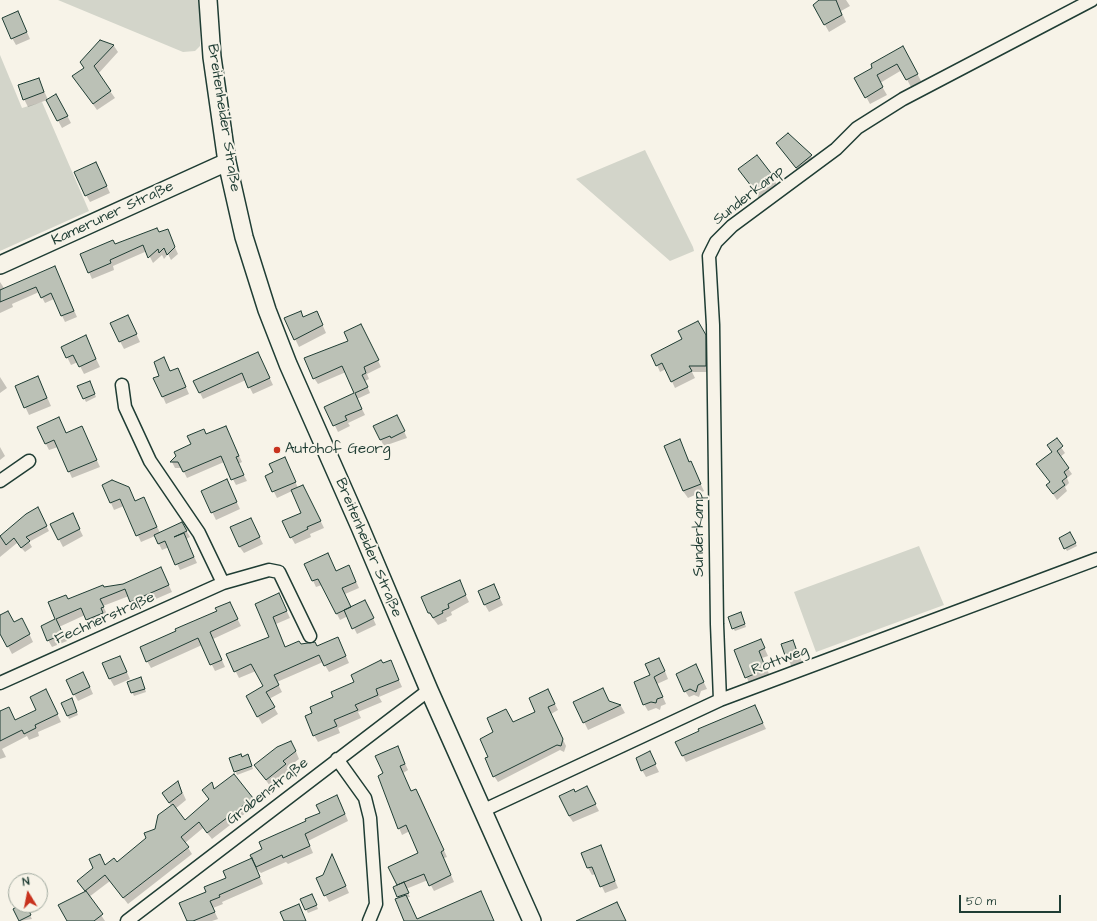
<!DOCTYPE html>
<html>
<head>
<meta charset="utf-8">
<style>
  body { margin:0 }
  #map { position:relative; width:1097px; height:921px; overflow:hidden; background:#f7f3e8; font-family:"Architects Daughter",sans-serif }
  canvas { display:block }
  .north { position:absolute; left:8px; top:873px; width:40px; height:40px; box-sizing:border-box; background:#f7f3e8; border:1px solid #a1aaa0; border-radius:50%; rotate:350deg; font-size:11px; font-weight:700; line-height:16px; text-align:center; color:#1f3d34 }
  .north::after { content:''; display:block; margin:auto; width:14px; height:18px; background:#c8321e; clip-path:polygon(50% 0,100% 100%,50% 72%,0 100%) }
  .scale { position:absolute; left:959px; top:895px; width:102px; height:18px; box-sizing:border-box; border:2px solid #1f3d34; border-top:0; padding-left:5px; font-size:12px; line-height:14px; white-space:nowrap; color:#1f3d34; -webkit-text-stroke:3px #f7f3e8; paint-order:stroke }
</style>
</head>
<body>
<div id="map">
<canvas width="1097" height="921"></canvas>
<div class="north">N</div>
<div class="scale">50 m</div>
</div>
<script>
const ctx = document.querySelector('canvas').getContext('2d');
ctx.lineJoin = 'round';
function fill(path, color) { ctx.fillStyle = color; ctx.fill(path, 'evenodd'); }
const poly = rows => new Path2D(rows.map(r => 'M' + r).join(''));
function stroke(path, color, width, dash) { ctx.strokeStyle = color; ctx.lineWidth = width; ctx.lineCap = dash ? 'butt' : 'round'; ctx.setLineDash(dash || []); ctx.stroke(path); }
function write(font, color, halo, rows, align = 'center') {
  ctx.font = font + ' "Architects Daughter",sans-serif'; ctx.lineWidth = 4; ctx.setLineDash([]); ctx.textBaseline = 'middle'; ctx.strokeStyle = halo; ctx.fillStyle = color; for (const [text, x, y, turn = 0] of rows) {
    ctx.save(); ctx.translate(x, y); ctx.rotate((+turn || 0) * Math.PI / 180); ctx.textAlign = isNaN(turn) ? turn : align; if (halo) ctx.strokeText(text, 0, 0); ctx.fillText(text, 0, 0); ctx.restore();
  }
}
fill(poly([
  [58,0,200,0,200,46,195,51,183,52],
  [0,55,22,108,42,102,89,211,0,251],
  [645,150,693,247,694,251,670,261,576,179],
  [919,546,944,605,816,652,794,592]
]), '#d3d5ca');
fill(poly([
  [822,0,846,0,850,6,841,11,846,22,829,32,814,5],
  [18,12,30,39,16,45,12,38],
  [101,41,114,46,118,52,98,74,115,98,97,110,78,83],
  [903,47,921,81,911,87,902,70,880,83,887,95,870,104,856,78,874,68],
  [39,79,48,100,60,102,71,123,62,128,47,100,28,107,24,99],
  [788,134,811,156,815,162,800,174,777,143],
  [99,170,110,193,90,202,86,195],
  [744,176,773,178,777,185,759,198],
  [167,230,178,254,171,260,168,254,164,259,162,255,153,263,147,251,113,266,114,270,92,279,89,272,115,245],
  [55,267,77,317,65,322,54,299,45,303,39,292,12,304,13,307,0,313,0,282,4,288],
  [300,312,304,318,317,312,326,333,299,347,285,318],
  [128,316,140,342,124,349,111,324],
  [698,322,709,342,709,372,692,372,695,378,675,388,666,369,660,372,657,365,683,340],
  [361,325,381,367,367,374,369,379,365,381,370,393,357,399,365,415,348,423,350,426,338,432,326,407,355,393,346,372,318,384,314,378,349,342],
  [89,344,100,367,84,374,78,362,71,365,62,347],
  [164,359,170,372,178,369,189,394,166,404,155,379,161,376],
  [261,360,273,385,253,394,246,380,203,399,200,393],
  [0,377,7,388,0,393],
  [38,377,51,406,29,415,16,387],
  [91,385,96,397,86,402,84,398],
  [59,418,67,434,85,434,100,467,72,478,58,447,49,450,46,444],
  [400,422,407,438,384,446,374,427],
  [229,433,242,462,238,464,247,481,236,485,224,462,187,478,182,468,175,468,172,462,206,435],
  [1056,440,1065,453,1060,457,1072,474,1067,478,1069,483,1065,487,1067,491,1057,500,1047,485,1051,482,1038,465,1053,453],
  [0,447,5,456,0,460],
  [683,448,704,491,688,498,683,491],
  [285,458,298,488,310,499,324,528,310,534,311,537,295,544,291,537,302,513,292,491,277,498,266,476,274,473],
  [103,485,128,487,135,502,147,505,160,533,182,523,190,537,186,539,197,563,180,570,169,547,162,550,155,536,141,542,124,506,114,510],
  [230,488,240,509,216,520,202,491],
  [40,514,49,531,29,542,32,547,25,552,17,543,0,557,0,537,26,515],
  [76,522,83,536,63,547,51,524],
  [254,526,263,544,244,553,239,546],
  [1070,533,1077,546,1067,551,1060,538],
  [305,564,336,572,352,572,359,588,345,594,351,608,368,607,376,625,357,634,348,616,340,620,322,585,316,587],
  [161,568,172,592,135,608,129,596,103,606,107,614,104,616,106,620,91,627,85,615,59,627,67,641,52,647,48,640,56,620,49,603,68,600,104,588,123,585],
  [459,581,469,602,451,612,452,615,446,618,447,621,438,625,429,613],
  [497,592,503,605,489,612,485,605],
  [282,601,290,618,276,624,286,648,301,645,317,647,341,645,349,663,329,672,323,662,277,682,282,692,269,699,278,714,262,724,247,697,264,687,256,671,239,678,227,654,271,638,256,604],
  [233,610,241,626,213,639,225,667,215,671,202,645,151,668,147,661],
  [0,616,14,623,26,627,33,642,12,654,0,631],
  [742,616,746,627,735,631,733,628],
  [793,641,803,664,792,668,783,645],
  [764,647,768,656,762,658,770,676,750,685,735,650],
  [120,657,130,679,114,686,110,679],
  [383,665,394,669,402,687,379,697,382,702,358,712,361,718,338,728,340,733,318,742,314,735,314,714,355,683],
  [663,666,668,679,657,684,666,704,661,706,660,710,656,708,648,711,644,704,652,675],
  [696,666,707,689,701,691,699,697,694,695,689,697,685,691],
  [141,678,146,692,134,696,128,683],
  [87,680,93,694,78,701,74,694],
  [551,696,558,710,551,714,566,746,564,752,560,750,498,782,494,776,490,757,513,723,537,713],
  [50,698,61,722,38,732,39,736,29,740,27,736,2,749,6,757,0,759,0,713,15,721,38,711],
  [609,702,621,706,625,713,588,730,575,703],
  [62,703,73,703,78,715,69,719],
  [758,713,766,729,686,762,683,756],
  [295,749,299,759,287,768,289,772,270,786,255,765],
  [401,754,408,770,403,773,411,792,416,790,420,796,447,857,444,858,454,882,434,891,428,880,406,889,410,897,399,899,394,887,398,886,390,867,420,854,410,831,402,835,399,828,384,774],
  [248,756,253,769,237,775,231,758],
  [653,760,659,772,646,777,642,770],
  [178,782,186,800,175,809,185,821,209,799,207,797,211,784,215,790,252,799,256,805,212,839,203,828,185,843,192,854,128,904,110,881,89,897,105,921,68,921,87,895,78,881,95,868,100,855,106,866,116,863,156,830,171,806,163,793],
  [575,793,590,794,599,811,573,822,569,816],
  [341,803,348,821,308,841,313,853,288,864,286,862,261,873,256,868,263,884,222,902,223,904,213,908,218,919,212,921,188,921,207,892,264,849,307,822],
  [601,846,618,888,605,893,596,874,592,875,588,868,582,854],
  [335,862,349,893,329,902,317,879,324,876],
  [313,898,318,909,308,913,301,900],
  [22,905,25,905,32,919,20,921,14,909]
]), '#0003');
const building = poly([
  [819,0,836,0,842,15,824,25,813,5,819,0],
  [18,11,27,32,11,39,2,18,18,11],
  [100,40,114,45,94,66,111,91,93,104,72,76,84,68,80,62,100,40],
  [903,46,918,74,906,80,897,64,877,75,883,87,865,98,854,78,872,68,871,64,903,46],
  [39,78,44,92,23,100,18,85,39,78],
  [56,94,68,116,57,121,46,100,56,94],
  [788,133,812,155,796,168,776,143,788,133],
  [757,155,774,177,755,191,738,169,757,155],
  [96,162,107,186,85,196,74,172,96,162],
  [157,228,159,232,168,229,175,247,167,255,164,248,159,253,158,249,148,258,143,245,110,260,111,263,88,273,80,254,113,240,115,244,157,228],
  [55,266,74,311,61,316,51,293,41,298,36,287,0,302,0,290,55,266],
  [301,311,303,317,317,311,323,325,294,340,284,318,301,311],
  [128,315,137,334,119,342,110,323,128,315],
  [698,321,706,335,706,366,689,366,692,371,671,382,662,363,656,366,651,355,682,339,678,331,698,321],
  [361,324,379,360,364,367,366,373,362,375,368,387,355,393,362,409,345,416,347,420,333,426,324,407,354,393,342,366,313,379,304,358,348,341,344,332,361,324],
  [86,335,96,359,79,367,73,355,66,358,61,347,86,335],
  [258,352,270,378,248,388,242,373,199,393,193,381,258,352],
  [164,357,170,371,178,368,186,387,162,397,153,378,159,376,154,362,164,357],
  [38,376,47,398,24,408,15,386,38,376],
  [90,381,95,394,83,399,77,386,90,381],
  [397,415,405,431,391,438,390,436,380,440,373,426,397,415],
  [59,417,66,433,82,426,97,460,68,472,54,440,45,444,37,427,59,417],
  [226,426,239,456,236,457,244,475,231,480,221,456,183,472,178,462,170,462,176,456,174,452,191,444,187,436,204,429,206,434,226,426],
  [1057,438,1063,446,1057,451,1069,468,1064,472,1067,477,1062,481,1065,485,1053,494,1046,485,1050,482,1036,464,1052,452,1047,445,1057,438],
  [680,439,689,462,691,461,701,484,683,491,664,446,680,439],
  [285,457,296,482,272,492,265,476,273,472,269,464,285,457],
  [227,479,237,502,211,513,201,491,227,479],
  [112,480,129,487,135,501,144,497,157,527,136,536,120,499,110,503,102,485,112,480],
  [303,485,321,521,307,527,308,529,290,538,282,521,301,513,291,490,303,485],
  [38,507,47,526,26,537,30,541,21,548,14,538,6,545,0,536,26,514,38,507],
  [73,513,80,529,58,540,50,524,73,513],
  [251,518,260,537,239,547,230,527,251,518],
  [182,522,187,531,174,537,184,533,194,557,175,565,165,541,158,544,154,535,182,522],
  [1070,532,1076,543,1064,549,1059,538,1070,532],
  [328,553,336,571,349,565,356,582,342,588,351,607,336,614,318,579,312,581,304,564,328,553],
  [161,567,169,585,130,602,125,589,100,599,104,607,101,608,103,613,86,620,81,608,56,619,63,634,47,641,41,626,55,619,48,602,66,595,68,599,103,585,104,587,123,584,161,567],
  [460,580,466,595,448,604,449,608,442,611,443,613,433,618,430,613,428,613,421,597,460,580],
  [494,584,500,598,484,605,478,591,494,584],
  [279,593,287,611,273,617,285,647,299,641,301,644,315,642,317,646,338,637,346,656,324,666,319,655,274,675,279,685,266,692,275,707,257,717,246,696,263,686,251,664,234,672,226,654,269,637,255,604,279,593],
  [365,600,374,618,352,629,344,610,365,600],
  [230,602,238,619,210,632,222,660,210,665,198,638,146,662,140,647,176,631,175,629,217,611,215,608,230,602],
  [8,611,14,622,22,618,30,634,7,647,0,634,0,615,8,611],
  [741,612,745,624,732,629,728,617,741,612],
  [761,639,765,648,759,651,766,669,745,678,734,650,761,639],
  [793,640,799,657,787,661,781,644,793,640],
  [120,656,127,672,109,679,102,663,120,656],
  [659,658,665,671,654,677,663,697,657,699,656,703,651,702,643,705,634,682,650,675,645,664,659,658],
  [381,660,383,663,391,660,399,680,376,689,378,695,355,705,358,710,334,720,337,726,313,736,305,716,312,713,310,707,333,697,331,692,354,682,351,675,381,660],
  [696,664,704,682,698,685,696,692,690,689,684,692,676,674,696,664],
  [83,672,90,687,73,695,66,680,83,672],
  [141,677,145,689,131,693,127,682,141,677],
  [603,688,609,701,621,705,583,723,573,702,603,688],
  [46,689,58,714,35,725,36,728,24,734,22,730,0,741,0,711,9,707,15,720,36,710,30,697,46,689],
  [548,689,555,704,548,707,563,739,561,746,557,745,493,777,485,758,488,757,480,739,493,732,487,718,506,709,513,722,535,712,529,698,548,689],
  [72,698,77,712,67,716,61,703,72,698],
  [755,705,763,723,682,756,675,742,699,731,698,729,755,705],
  [291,741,296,751,283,761,286,764,266,780,254,765,277,747,291,741],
  [398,746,405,764,400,766,411,791,416,789,444,850,441,852,451,875,429,886,424,874,397,885,388,867,418,853,406,825,398,829,378,776,383,773,375,756,398,746],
  [650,751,656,764,641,771,636,758,650,751],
  [241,754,242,757,248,754,252,766,234,772,229,758,241,754],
  [234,774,253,798,207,833,199,822,181,837,189,847,123,898,105,875,85,891,77,881,93,868,89,859,100,854,105,865,114,858,117,862,146,838,144,833,155,829,158,815,173,804,185,820,209,799,202,790,212,782,214,789,234,774],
  [178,781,182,793,169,803,162,793,178,781],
  [587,786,596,804,569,816,559,796,574,789,575,792,587,786],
  [337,795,345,814,305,834,310,846,283,858,282,855,256,867,250,855,262,849,259,842,306,821,305,819,320,813,316,805,337,795],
  [601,845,615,881,600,887,592,867,587,868,581,853,601,845],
  [332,854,346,886,324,896,316,878,323,875,332,854],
  [252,858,260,877,219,895,220,897,210,901,215,912,193,921,187,921,179,903,206,892,204,887,226,878,223,871,252,858],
  [404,882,409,893,397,897,393,887,404,882],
  [86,891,103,914,94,921,67,921,58,905,86,891],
  [481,891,494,921,404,921,395,899,406,895,417,919,481,891],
  [312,894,317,905,305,910,300,899,312,894],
  [617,902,626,921,576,921,617,902],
  [299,904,306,921,284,921,280,912,299,904],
  [20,905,26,905,31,915,19,921,13,909,20,905]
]);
fill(building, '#bbc1b6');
stroke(building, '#1f3d34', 1);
const street = poly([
  [122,385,125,407,150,461,199,533,223,583],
  [0,481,29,461],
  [0,683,223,583,269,570,279,572,310,636],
  [720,700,717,624,713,325,709,256,716,242,732,226,836,149,857,128,903,99,1092,0],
  [337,759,365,798,370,818,376,904,369,921],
  [482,811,720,700,1097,559],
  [127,921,429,690]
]);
const secondary = poly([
  [208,0,212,57,227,162,244,237,267,310,288,364,360,527,429,690,532,921],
  [0,265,227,162]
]);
stroke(street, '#1f3d34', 15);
stroke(secondary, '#1f3d34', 20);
stroke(street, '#f7f3e8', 12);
stroke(secondary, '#f7f3e8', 17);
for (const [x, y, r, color] of [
  [277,450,4,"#c8321e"]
]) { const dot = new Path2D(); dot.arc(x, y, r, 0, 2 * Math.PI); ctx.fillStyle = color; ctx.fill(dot); stroke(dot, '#f7f3e8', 1.5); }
write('15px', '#1f3d34', '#f7f3e8', [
  ["Breitenheider Straße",223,118,81],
  ["Sunderkamp",749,196,-38],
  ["Kameruner Straße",113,214,-25],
  ["Sunderkamp",700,534,-90],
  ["Breitenheider Straße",368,548,67],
  ["Fechnerstraße",105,619,-24],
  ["Rottweg",780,661,-21],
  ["Grabenstraße",268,792,-38]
]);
write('15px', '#1f3d34', '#f7f3e8', [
  ["Autohof Georg",285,450]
], 'left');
</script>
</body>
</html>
